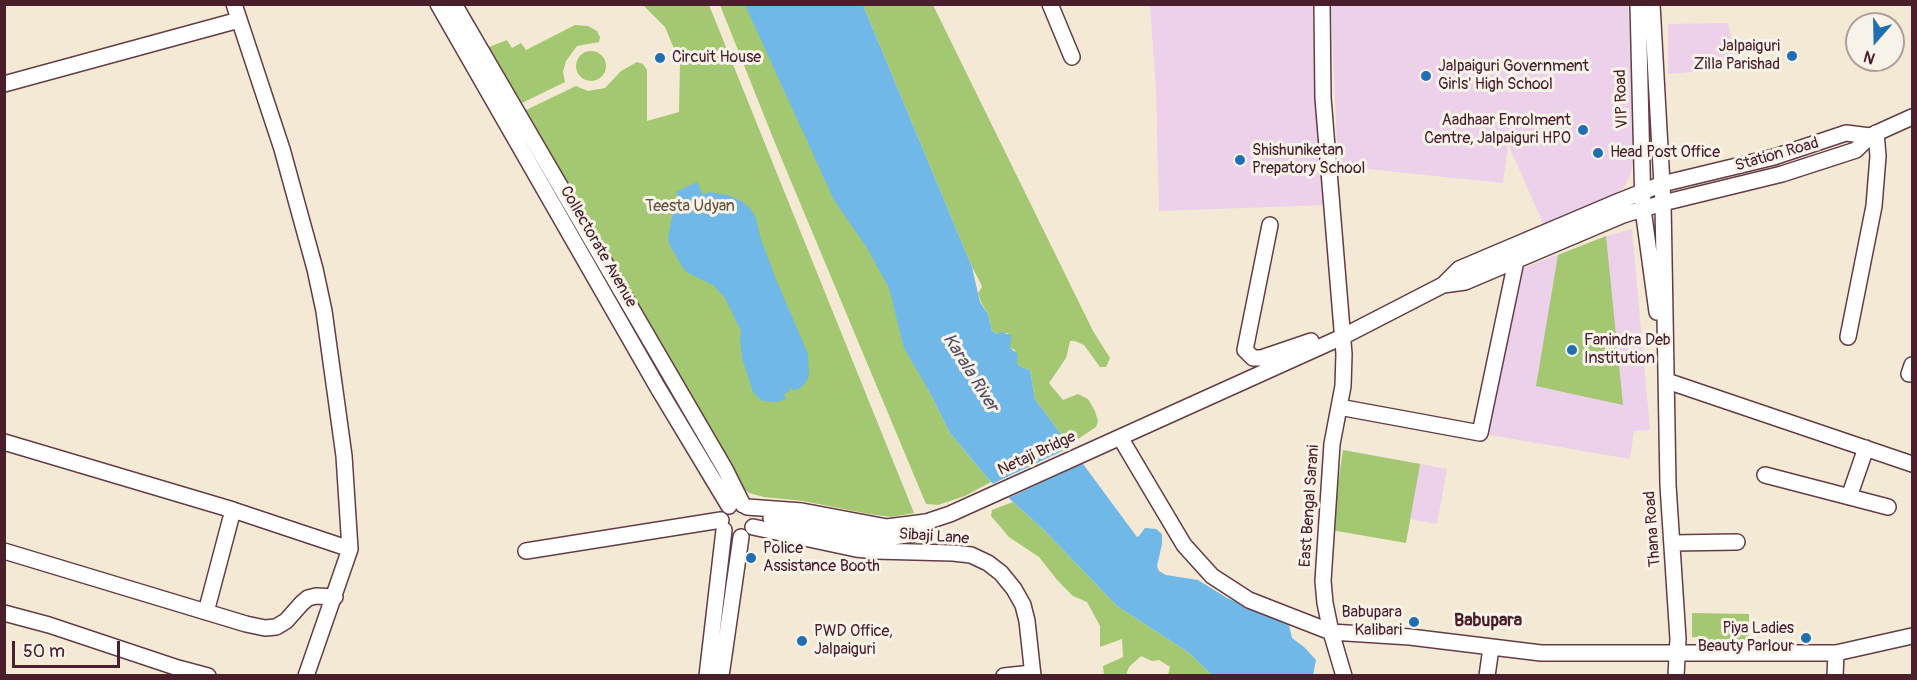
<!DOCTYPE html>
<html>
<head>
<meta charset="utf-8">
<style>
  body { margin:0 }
  #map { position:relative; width:1917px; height:680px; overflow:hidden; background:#f4e9d5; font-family:Pangolin,sans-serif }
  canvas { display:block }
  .frame { position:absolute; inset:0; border:6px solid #4a1f2b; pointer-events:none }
  .north { position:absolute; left:1845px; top:12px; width:60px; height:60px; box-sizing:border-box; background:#f7f3e8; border:2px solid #b29e9c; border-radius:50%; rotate:200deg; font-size:16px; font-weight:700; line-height:24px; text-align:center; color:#4a1f2b }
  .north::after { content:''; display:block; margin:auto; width:21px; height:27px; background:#1f6fb2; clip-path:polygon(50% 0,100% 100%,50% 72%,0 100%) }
  .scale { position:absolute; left:12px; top:641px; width:108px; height:27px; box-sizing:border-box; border:3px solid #4a1f2b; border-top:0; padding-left:8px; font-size:18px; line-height:21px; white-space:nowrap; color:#4a1f2b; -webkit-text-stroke:4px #f7f3e8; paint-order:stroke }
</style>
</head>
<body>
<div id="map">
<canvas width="1917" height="680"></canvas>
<div class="frame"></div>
<div class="north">N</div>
<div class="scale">50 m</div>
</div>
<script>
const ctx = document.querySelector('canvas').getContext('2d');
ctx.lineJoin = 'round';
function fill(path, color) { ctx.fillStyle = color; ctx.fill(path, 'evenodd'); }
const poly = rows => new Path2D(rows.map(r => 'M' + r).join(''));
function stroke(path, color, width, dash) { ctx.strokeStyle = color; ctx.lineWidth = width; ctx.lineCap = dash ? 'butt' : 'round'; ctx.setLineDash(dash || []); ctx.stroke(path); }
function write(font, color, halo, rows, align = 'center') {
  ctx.font = font + ' Pangolin,sans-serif'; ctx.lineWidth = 6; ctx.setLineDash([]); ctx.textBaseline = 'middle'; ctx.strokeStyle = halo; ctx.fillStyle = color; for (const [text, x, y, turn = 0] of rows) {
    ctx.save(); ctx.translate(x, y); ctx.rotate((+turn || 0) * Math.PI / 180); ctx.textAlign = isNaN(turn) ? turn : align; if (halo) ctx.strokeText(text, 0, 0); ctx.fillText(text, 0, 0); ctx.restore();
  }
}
fill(poly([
  [1150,5,1318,5,1326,205,1159,211,1156,91],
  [1331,5,1628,5,1634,153,1631,173,1624,187,1609,198,1545,228,1508,144,1503,183,1338,166],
  [1728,23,1739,68,1668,74,1668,24],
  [1632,229,1650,430,1634,431,1630,459,1484,434,1518,270,1606,236],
  [1343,450,1447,469,1437,524,1410,519,1406,543]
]), '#edd0e9');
fill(poly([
  [643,5,709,5,914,513,891,517,869,514,803,501,764,497,749,493,743,488,526,110,576,86,588,91,605,88,621,71,637,62,643,64,647,70,647,121,679,112,680,63,665,27],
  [720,5,769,5,860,220,929,372,928,389,950,433,991,482,965,496,938,505,926,504,775,143],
  [863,5,933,5,1093,331,1110,358,1106,367,1100,367,1084,345,1075,341,1070,341,1066,358,1049,383,1063,400,1078,394,1088,399,1095,411,1098,421,1096,427,1069,445,1035,399,1030,370,1021,367,1017,364,1015,350,1010,348,1008,333,997,334,992,331,988,314,981,302,978,293,982,287,980,282,972,267],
  [575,25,588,26,597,31,600,37,599,42,577,46,566,61,563,72,565,82,522,103,489,47,507,40,512,48,521,43,526,50],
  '576 66a15 15 0 1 1 30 0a15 15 0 1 1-30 0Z',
  [1606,236,1623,405,1536,386,1558,255],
  [1343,450,1420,464,1406,543,1331,530],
  [1013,502,1044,530,1117,606,1188,652,1212,675,1168,675,1170,667,1159,660,1152,661,1141,656,1129,667,1126,675,1104,675,1103,666,1123,657,1122,639,1100,647,1100,626,1087,602,1073,596,1058,581,1039,557,1009,537,991,516,992,510],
  [1692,613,1749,614,1749,650,1720,650,1720,642,1707,642,1706,638,1692,637]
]), '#a4c871');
fill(poly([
  [745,5,863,5,972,267,980,302,988,314,992,331,997,334,1001,332,1011,335,1010,348,1018,354,1017,364,1021,367,1030,370,1035,399,1137,537,1139,536,1145,528,1156,529,1162,534,1162,544,1157,566,1159,571,1166,575,1198,580,1227,598,1289,625,1292,638,1304,647,1316,660,1313,675,1212,675,1188,652,1117,606,1044,530,991,482,950,433,928,389,904,348,889,288,867,248,834,200],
  [697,182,703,195,709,192,727,195,741,201,750,208,756,218,760,236,775,277,808,354,809,375,806,382,799,389,792,390,792,388,789,389,789,392,784,394,786,399,777,402,762,401,753,392,742,358,740,340,741,331,725,298,713,285,688,273,683,268,669,244,668,237,672,217,677,208,682,205,676,192]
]), '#70b8e8');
fill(poly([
  [1073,446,1086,462,1006,499,990,485]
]), '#f4e9d5');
const minor = poly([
  [234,4,282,149,315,269,324,311,344,456,350,549,306,676],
  [438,4,658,388,729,506],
  [454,4,725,469,743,505],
  [1050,4,1072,57],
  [1322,4,1323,98,1344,354,1343,386,1332,444,1323,581,1325,603,1331,632,1344,676],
  [1638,4,1643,209,1657,312],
  [1652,4,1663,203,1668,485,1678,639,1676,676],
  [4,84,239,20],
  [1270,225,1245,350,1253,358,1261,358,1311,341],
  [1443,285,1465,282,1623,215,1663,203,1782,174,1856,150,1870,136,1912,117],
  [1848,337,1874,206,1878,156,1876,133],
  [1909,374,1912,365],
  [1667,381,1912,464],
  [1339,407,1480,433,1516,261],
  [4,442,233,510,350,549],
  [1124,444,1184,545,1212,576,1249,600,1331,632,1410,637,1541,653,1836,653,1912,636],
  [1765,475,1888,507],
  [1849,497,1866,448],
  [747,507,802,511,887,527,926,522,950,514,1342,337,1443,285,1459,269,1617,202,1662,184,1774,157,1846,133,1870,136],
  [771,518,867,536,886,538,913,534],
  [753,527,856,549,875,551,953,553,971,555,988,563,1001,573,1014,589,1023,605,1027,621,1033,676],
  [1672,543,1737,542],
  [4,551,246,624,265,628,276,627,286,621,302,603,308,598,316,596,335,597],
  [526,551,721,520],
  [206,612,233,510],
  [4,613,49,625,178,668,208,676],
  [707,676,724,530],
  [721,676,741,537],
  [1004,676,1032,673],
  [1487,676,1491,648],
  [1835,676,1836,653]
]);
stroke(minor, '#643d44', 18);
stroke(minor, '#fff', 15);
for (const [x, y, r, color] of [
  [1792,56,6,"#1f6fb2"],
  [660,58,6,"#1f6fb2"],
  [1426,76,6,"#1f6fb2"],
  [1583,130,6,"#1f6fb2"],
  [1598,153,6,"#1f6fb2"],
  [1240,160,6,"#1f6fb2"],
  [1572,350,6,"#1f6fb2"],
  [751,558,6,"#1f6fb2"],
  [1414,622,6,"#1f6fb2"],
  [1806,638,6,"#1f6fb2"],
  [802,641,6,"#1f6fb2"]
]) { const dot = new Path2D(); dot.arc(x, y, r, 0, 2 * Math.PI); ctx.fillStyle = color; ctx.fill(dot); stroke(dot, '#f7f3e8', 2); }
write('16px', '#4a1f2b', '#f7f3e8', [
  ["Jalpaiguri",1780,47,"right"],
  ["Zilla Parishad",1780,65,"right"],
  ["Circuit House",672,58],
  ["Jalpaiguri Government",1438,67],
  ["Girls' High School",1438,85],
  ["Aadhaar Enrolment",1571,121,"right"],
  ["Centre, Jalpaiguri HPO",1571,139,"right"],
  ["Shishuniketan",1252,151],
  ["Prepatory School",1252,169],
  ["Head Post Office",1610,153],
  ["Fanindra Deb",1584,341],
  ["Institution",1584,359],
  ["Police",763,549],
  ["Assistance Booth",763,567],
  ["Babupara",1402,613,"right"],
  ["Kalibari",1402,631,"right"],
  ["Piya Ladies",1794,629,"right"],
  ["Beauty Parlour",1794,647,"right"],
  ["PWD Office,",814,632],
  ["Jalpaiguri",814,650]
], 'left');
write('16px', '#4a1f2b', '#f7f3e8', [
  ["VIP Road",1622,99,-92],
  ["Station Road",1777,155,-16],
  ["Collectorate Avenue",598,247,60],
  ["Netaji Bridge",1037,454,-25],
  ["East Bengal Sarani",1310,506,-86],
  ["Thana Road",1653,529,-94],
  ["Sibaji Lane",934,537,4]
]);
write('16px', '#655240', '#f7f3e8', [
  ["Teesta Udyan",690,207]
]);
write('italic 18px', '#554d64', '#f7f3e8', [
  ["Karala River",970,373,58]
]);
write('bold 18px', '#4a1f2b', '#f7f3e8', [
  ["Babupara",1488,621]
]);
</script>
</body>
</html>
